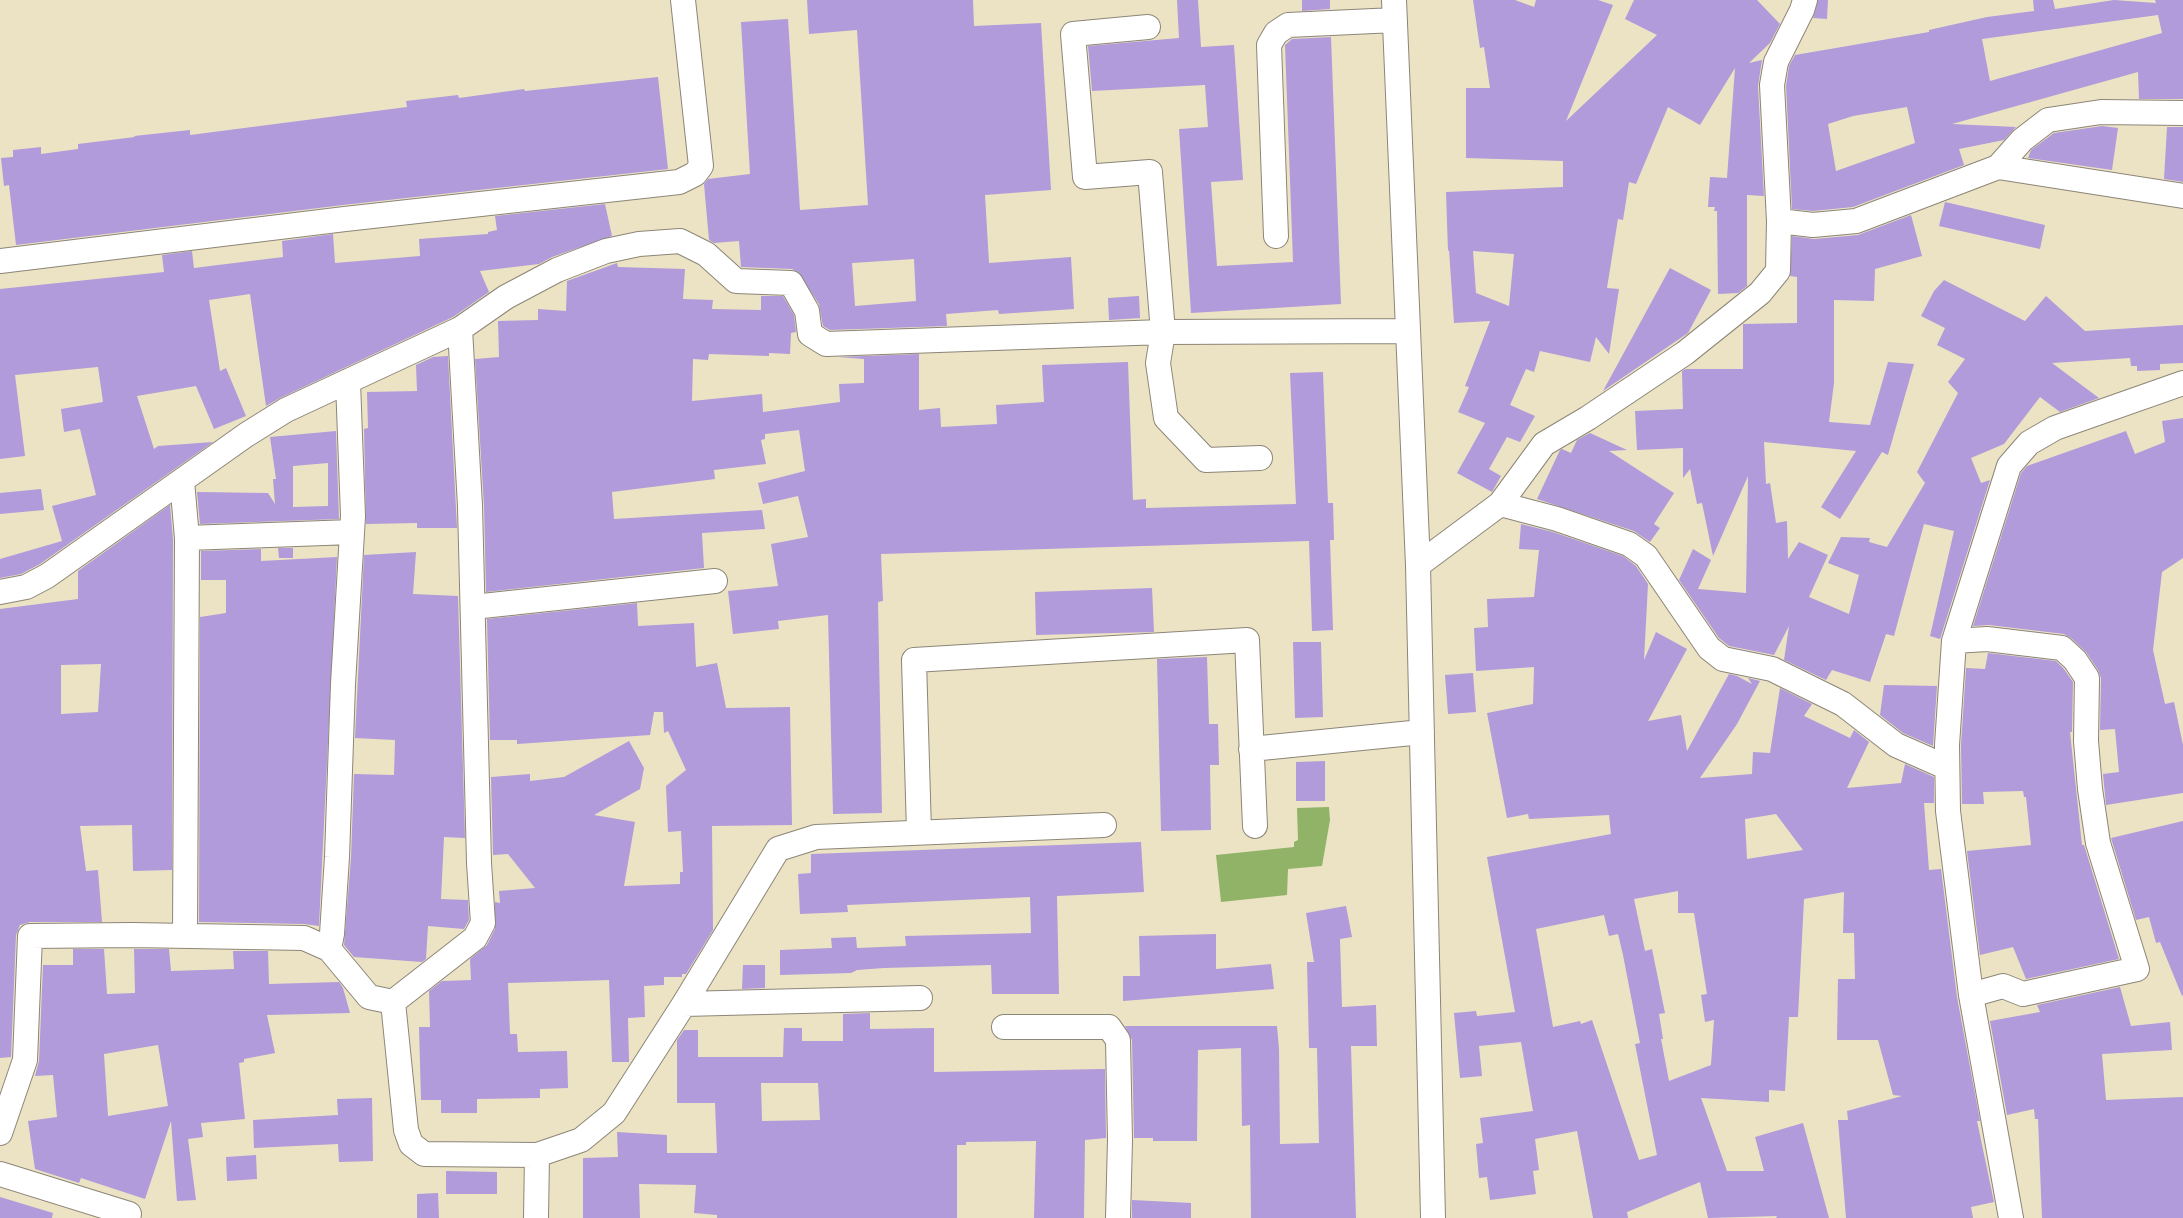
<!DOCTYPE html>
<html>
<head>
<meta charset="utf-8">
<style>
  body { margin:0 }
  canvas { display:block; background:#ece2c4 }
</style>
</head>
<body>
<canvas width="2183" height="1218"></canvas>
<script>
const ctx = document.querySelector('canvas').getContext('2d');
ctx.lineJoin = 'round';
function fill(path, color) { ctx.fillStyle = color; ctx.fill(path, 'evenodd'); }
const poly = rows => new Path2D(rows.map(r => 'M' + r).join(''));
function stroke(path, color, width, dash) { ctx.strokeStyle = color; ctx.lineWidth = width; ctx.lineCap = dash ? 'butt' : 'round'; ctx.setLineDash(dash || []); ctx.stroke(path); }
fill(poly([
  [1329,807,1330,820,1322,866,1288,869,1287,895,1221,902,1216,855,1294,847,1294,842,1298,840,1297,808]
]), '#90b368');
fill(poly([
  [807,0,973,0,974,26,1041,23,1051,190,985,195,989,263,1071,257,1074,309,999,314,998,310,946,314,947,326,830,330,823,326,819,304,798,272,792,269,741,267,739,241,714,243,709,240,704,184,708,179,750,174,741,22,788,19,800,210,868,205,857,30,809,34],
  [914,259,916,301,855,306,852,263],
  [1177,0,1198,0,1201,47,1234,45,1243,180,1211,182,1217,266,1293,262,1285,45,1292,39,1331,37,1341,304,1191,313,1179,129,1208,127,1205,85,1092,91,1088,46,1179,38],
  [1302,0,1330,0,1330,9,1302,11],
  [1473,0,1515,0,1534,7,1536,0,1598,0,1613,5,1566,121,1657,35,1625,19,1634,0,1757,0,1780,24,1770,43,1749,63,1762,60,1758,86,1764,196,1747,195,1747,286,1738,293,1718,294,1717,211,1714,211,1715,207,1708,207,1710,177,1727,178,1735,68,1700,125,1668,107,1636,184,1629,182,1623,220,1618,219,1607,288,1619,289,1609,354,1596,337,1590,362,1540,351,1534,372,1526,369,1510,405,1535,416,1520,442,1507,437,1489,469,1501,476,1492,492,1457,473,1485,423,1458,412,1469,387,1465,386,1490,321,1454,323,1449,250,1448,251,1446,192,1563,187,1563,161,1466,158,1466,88,1490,88,1484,47,1480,48],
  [1473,251,1514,254,1509,306,1476,293],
  [1818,0,1828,0,1827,19,1813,18],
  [2033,0,2053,0,2055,9,2114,0,2156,3,2155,0,2183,0,2183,99,2139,99,2138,72,1952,124,2016,127,2004,140,1959,149,1964,165,1853,207,1813,211,1792,209,1786,86,1789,66,1795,55,1929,32,1929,30,1987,17,2034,11],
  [2158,15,2162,33,1990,81,1982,39],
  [1907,107,1915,143,1836,171,1828,124,1853,116],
  [658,77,668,169,343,205,16,245,9,185,4,186,1,158,13,157,13,150,41,147,41,154,78,149,78,144,135,137,134,136,190,130,190,135,407,107,406,101,458,95,459,98,524,89,525,91],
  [2102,126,2118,128,2112,170,2028,158,2031,150,2054,133],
  [2167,127,2183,127,2183,182,2164,179],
  [1945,202,2045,225,2040,249,1939,226],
  [605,204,612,236,552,257,539,264,480,271,489,292,453,317,280,398,266,406,250,294,209,300,220,371,226,368,246,416,214,429,196,386,137,396,154,449,158,446,213,442,40,564,21,574,0,578,0,559,62,541,52,506,96,495,80,429,64,432,61,409,103,402,98,367,15,375,25,456,0,459,0,289,164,272,162,255,192,251,194,268,283,257,282,241,333,234,335,263,420,256,419,239,488,234,488,232,497,230,495,216],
  [1911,215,1922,256,1875,269,1874,301,1834,300,1834,383,1829,422,1870,425,1888,362,1914,364,1888,455,1882,452,1840,519,1821,507,1856,451,1764,442,1766,484,1770,483,1776,523,1787,521,1788,559,1799,542,1828,555,1809,597,1849,614,1859,575,1828,563,1841,537,1870,538,1869,542,1887,547,1925,483,1917,472,1958,393,1948,382,1965,359,1937,345,1945,328,1921,316,1934,291,1944,280,2025,321,2046,296,2085,331,2183,325,2183,363,2160,364,2160,370,2137,371,2137,366,2131,366,2130,358,2052,363,2099,398,2060,412,2040,397,2004,444,1971,458,1981,483,1990,480,1940,639,1930,636,1954,531,1924,524,1894,636,1886,634,1870,682,1832,670,1826,680,1784,660,1789,626,1774,655,1729,646,1719,638,1679,580,1693,549,1711,560,1698,589,1746,593,1748,476,1713,556,1702,503,1697,504,1690,469,1683,478,1683,448,1637,450,1635,411,1683,409,1682,371,1686,369,1743,369,1743,324,1797,323,1797,277,1790,276,1792,236,1814,239,1858,235],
  [617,263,618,267,685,269,683,299,713,300,712,309,761,310,761,296,783,296,794,315,796,332,791,333,790,354,769,353,769,356,709,354,708,360,693,359,692,401,762,394,763,412,840,402,839,384,864,383,864,359,838,357,919,354,919,410,940,408,941,427,997,424,996,405,1044,402,1042,365,1128,362,1133,500,1146,499,1146,508,1296,504,1290,373,1323,372,1328,503,1333,503,1334,540,1330,540,1333,630,1312,631,1309,541,881,554,883,601,878,602,882,813,833,814,828,615,778,621,779,629,733,634,728,591,778,586,771,544,808,537,798,496,763,504,758,483,805,471,799,430,765,434,765,439,761,440,766,464,714,470,715,479,612,492,614,519,762,510,765,529,702,533,704,568,486,592,484,506,475,359,499,357,498,321,538,320,538,309,566,311,567,281],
  [1670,268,1711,290,1688,333,1603,391],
  [1139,296,1140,318,1109,320,1108,298],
  [448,356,457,528,417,528,417,523,366,524,364,429,368,428,367,392,417,391,416,365,433,357],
  [2183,418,2183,558,2162,572,2153,650,2165,704,2174,702,2183,745,2183,793,2106,805,2103,774,2119,772,2115,729,2100,730,2101,678,2098,670,2086,652,2071,638,2064,634,1989,625,1973,626,2021,473,2027,466,2126,431,2135,454,2165,442,2162,421],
  [336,431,339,519,200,524,197,492,268,493,275,504,273,479,276,479,270,437],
  [328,463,328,506,293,507,293,466],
  [1590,433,1627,450,1609,451,1674,493,1654,524,1660,528,1650,542,1634,531,1537,499,1560,450,1562,449,1571,453,1577,440],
  [41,489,44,510,0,514,0,493],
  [170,505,173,539,172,870,133,871,132,825,80,826,86,871,98,870,102,922,30,922,20,925,16,935,11,1057,0,1058,0,609,78,599,78,571],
  [101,664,98,712,61,714,61,665],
  [1521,524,1553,532,1623,556,1636,566,1648,584,1644,660,1656,632,1687,649,1648,721,1681,715,1687,751,1729,674,1737,676,1752,684,1748,678,1760,681,1737,724,1700,778,1752,774,1753,752,1770,753,1780,688,1812,704,1804,716,1850,738,1854,730,1869,742,1847,788,1901,783,1905,764,1934,777,1934,803,1924,803,1929,870,1941,869,1957,997,1980,1121,1977,1121,1994,1202,1971,1207,1973,1218,1846,1218,1838,1120,1848,1120,1847,1111,1902,1096,1893,1095,1878,1040,1837,1040,1838,979,1855,979,1854,933,1843,933,1844,892,1804,899,1798,1017,1789,1017,1785,1091,1769,1090,1769,1102,1701,1098,1727,1171,1764,1171,1755,1137,1803,1123,1829,1218,1776,1218,1777,1216,1708,1218,1700,1182,1627,1212,1628,1218,1593,1218,1577,1131,1535,1139,1539,1170,1533,1171,1536,1194,1490,1200,1487,1177,1479,1178,1476,1144,1483,1143,1480,1118,1533,1111,1521,1042,1479,1046,1482,1076,1460,1078,1454,1013,1476,1011,1477,1016,1515,1012,1487,857,1611,834,1609,815,1529,819,1528,814,1507,818,1487,713,1533,704,1534,667,1476,671,1474,628,1488,627,1487,599,1534,597,1539,550,1519,549],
  [1776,814,1803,850,1747,859,1745,819],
  [1678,891,1678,913,1694,913,1707,994,1701,995,1705,1022,1714,1020,1711,1065,1669,1081,1661,1039,1663,1039,1659,1014,1665,1013,1652,949,1645,951,1634,899],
  [1604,915,1609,936,1618,934,1623,955,1640,1043,1635,1044,1657,1155,1639,1160,1592,1020,1581,1024,1580,1021,1553,1027,1536,929],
  [278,548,293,548,293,558,279,558],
  [261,549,261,561,337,557,319,926,304,924,199,922,200,617,226,613,226,580,201,580,201,551],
  [416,552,413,594,458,596,465,838,444,837,441,899,468,900,469,920,464,929,428,926,426,959,422,962,354,957,344,945,351,858,354,774,394,775,395,740,355,738,364,555],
  [1152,588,1154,632,1036,635,1035,592],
  [637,603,638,626,694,623,696,667,717,663,726,708,790,707,792,825,712,826,713,930,686,974,682,974,682,977,664,977,664,985,644,986,645,1017,628,1018,629,1062,612,1062,609,980,508,983,510,1034,517,1034,518,1052,567,1051,568,1088,540,1089,540,1098,477,1099,477,1113,441,1113,441,1100,421,1100,419,1027,430,1027,429,991,442,981,471,980,470,959,487,945,495,929,495,902,500,903,499,891,535,888,508,854,493,855,491,777,530,774,530,781,564,777,629,741,644,768,640,789,594,815,635,822,624,886,680,884,680,872,683,872,681,831,668,832,666,786,686,770,668,731,664,733,663,712,654,712,650,735,517,744,517,740,490,740,487,619],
  [1293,642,1321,642,1323,717,1295,718],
  [1988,653,2056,661,2064,669,2073,682,2072,732,2070,732,2082,845,2084,845,2119,959,2026,979,2013,947,1980,955,1967,851,2031,845,2026,797,2024,797,2023,791,1983,792,1984,804,1962,804,1961,745,1966,668,1985,669],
  [1207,657,1209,724,1218,724,1219,765,1210,765,1211,830,1161,831,1157,659],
  [1473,673,1476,712,1448,714,1445,675],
  [1884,685,1937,686,1933,746,1903,733,1880,715],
  [1325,761,1325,801,1296,801,1296,762],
  [2183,821,2183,995,2182,996,2160,942,2156,943,2149,917,2136,920,2111,838],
  [1141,842,1144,892,1057,896,1059,994,992,994,991,965,884,968,857,970,851,973,780,975,780,950,832,948,831,938,856,937,857,948,906,946,905,936,1031,933,1030,897,847,905,848,912,800,914,798,874,811,873,811,854],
  [1346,906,1352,937,1340,939,1342,1007,1376,1005,1377,1046,1351,1046,1356,1218,1251,1218,1250,1125,1242,1126,1241,1048,1198,1050,1197,1141,1153,1141,1153,1138,1134,1138,1132,1040,1125,1026,1277,1026,1279,1049,1280,1144,1319,1143,1317,1048,1309,1048,1307,962,1314,962,1306,913],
  [1216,934,1216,969,1271,964,1274,989,1123,1001,1123,976,1140,976,1139,936],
  [73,949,104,949,107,994,135,993,134,949,169,949,171,971,234,969,233,951,268,951,269,984,339,982,343,988,350,1013,267,1015,275,1053,244,1059,244,1062,239,1063,245,1119,201,1123,203,1137,188,1139,196,1200,177,1201,171,1121,145,1199,81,1178,79,1183,35,1169,28,1121,57,1117,53,1075,35,1076,39,1061,43,965,73,965],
  [158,1045,168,1106,108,1116,104,1054],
  [743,965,765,965,765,988,742,989],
  [2120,987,2131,1026,2170,1022,2172,1050,2102,1054,2106,1100,2183,1097,2183,1218,2042,1218,2038,1119,2035,1119,2034,1109,2007,1115,1990,1021,2040,1012,2037,1005],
  [870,1013,870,1029,934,1028,934,1072,1105,1069,1106,1138,1085,1140,1084,1218,1034,1218,1036,1141,966,1142,966,1145,957,1145,957,1218,717,1218,717,1215,694,1213,696,1185,639,1184,640,1218,583,1218,583,1158,618,1157,617,1132,667,1135,667,1153,717,1153,715,1103,677,1103,677,1040,684,1030,698,1030,698,1057,783,1057,784,1028,802,1028,802,1041,843,1041,843,1014],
  [761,1083,818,1083,820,1120,762,1121],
  [372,1098,373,1161,339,1162,338,1144,254,1148,253,1120,338,1115,337,1099],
  [256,1155,257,1179,227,1181,226,1157],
  [446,1171,497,1172,497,1194,446,1194],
  [438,1193,439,1218,417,1218,417,1194],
  [0,1197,53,1213,52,1218,0,1218],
  [1132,1200,1191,1203,1191,1218,1132,1218]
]), '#b19bda');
const minor = poly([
  [1394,0,1418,565,1433,1218],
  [1148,27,1073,34,1085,177,1150,172,1163,332,1158,363,1166,418,1206,460,1260,458],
  [1998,167,2183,196],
  [1779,221,1813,225,1856,221,1998,167,2022,140,2048,120,2101,112,2183,113],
  [1276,236,1269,45,1276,33,1288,25,1395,20],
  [0,261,345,219,679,182,695,174,701,166,683,0],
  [460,329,470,506,479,863,483,923,475,938,393,1002,406,1130,411,1144,424,1154,537,1155,581,1140,614,1113,684,1004,778,849,816,837,1104,825],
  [182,481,187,538,185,936],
  [1500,504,1557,519,1629,544,1646,556,1709,648,1723,659,1772,669,1843,704,1896,745,1946,767],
  [187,538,352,532],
  [1418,565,1500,504,1544,444,1588,418,1685,353,1760,293,1778,271,1779,221,1772,85,1776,62,1802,10,1805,0],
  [0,592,26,587,47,576,246,435,286,410,460,329,506,297,557,270,606,251,639,244,680,241,706,254,736,281,791,283,807,311,810,334,826,344,1163,332,1408,331],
  [473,607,715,581],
  [1954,641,1987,639,2062,648,2075,660,2087,678,2086,741,2090,789,2098,843,2137,969,2023,994,2003,986,1971,995],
  [1251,749,1422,732],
  [919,832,914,660,1247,640,1255,826],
  [329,949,332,934,337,857,343,684,353,516,348,382],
  [684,1004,920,998],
  [1004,1027,1109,1027,1118,1040,1120,1140,1118,1218],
  [0,1133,25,1060,30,936,133,935,304,938,329,949,369,997,393,1002],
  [0,1174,129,1214],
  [536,1218,537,1155],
  [2011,1218,1971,995,1948,811,1947,745,1954,641,2009,466,2029,443,2055,428,2183,383]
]);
stroke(minor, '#8c8678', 26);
stroke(minor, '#fff', 24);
</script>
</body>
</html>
